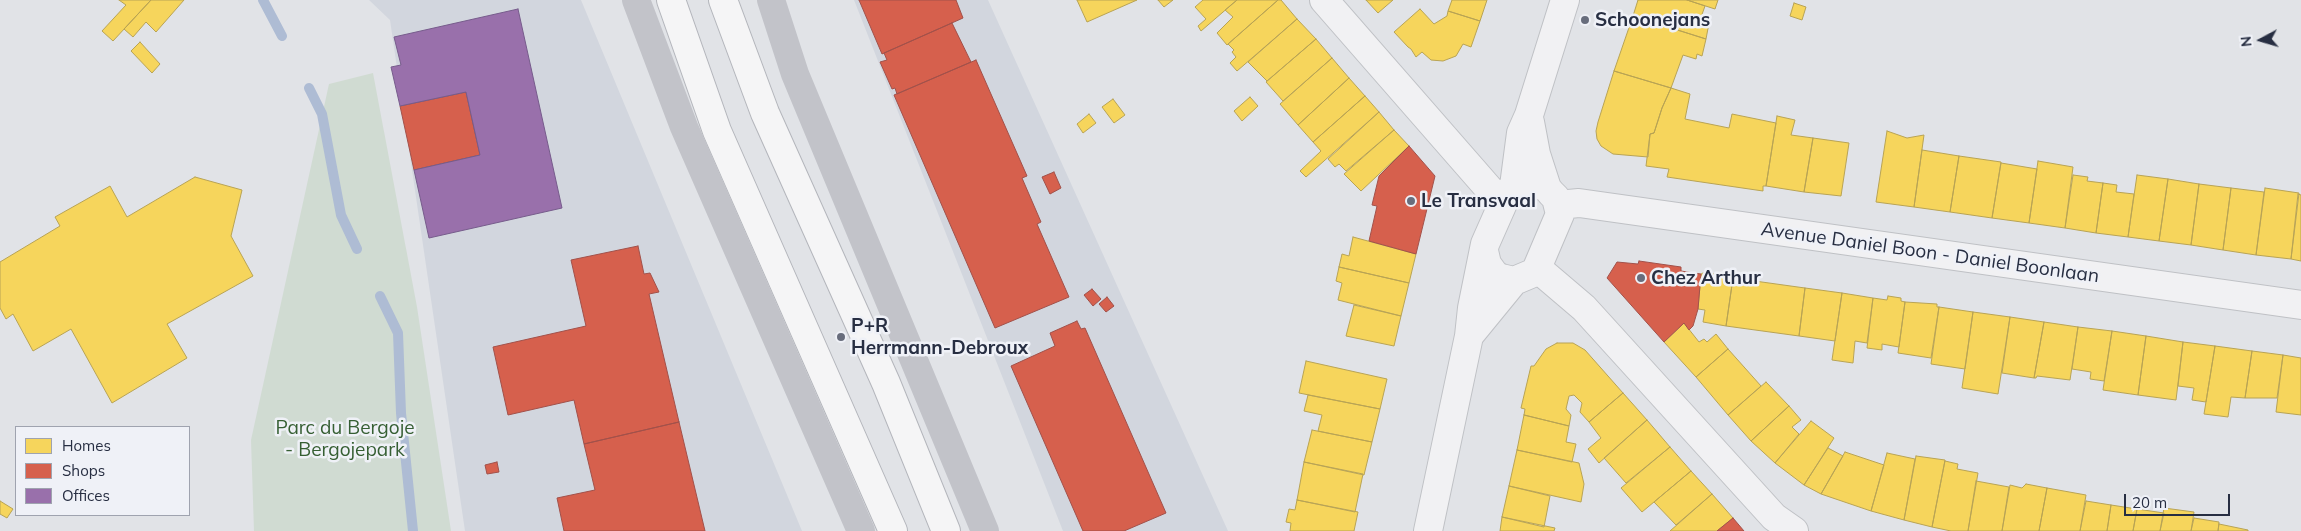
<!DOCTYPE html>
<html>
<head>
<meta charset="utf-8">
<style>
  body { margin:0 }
  #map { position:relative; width:2301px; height:531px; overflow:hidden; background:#e1e3e7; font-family:Mulish,sans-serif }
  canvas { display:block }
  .legend { position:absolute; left:15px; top:426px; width:175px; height:90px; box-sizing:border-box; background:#eff1f7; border:1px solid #9fa3af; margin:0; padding:6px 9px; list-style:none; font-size:15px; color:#272e42 }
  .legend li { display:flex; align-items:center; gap:10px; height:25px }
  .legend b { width:25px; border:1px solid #9fa3af }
  .north { position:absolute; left:2236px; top:15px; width:50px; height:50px; -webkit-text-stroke:4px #eff1f7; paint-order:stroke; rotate:264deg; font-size:14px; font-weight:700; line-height:20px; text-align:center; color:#272e42 }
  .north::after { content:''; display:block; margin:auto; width:18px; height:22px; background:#272e42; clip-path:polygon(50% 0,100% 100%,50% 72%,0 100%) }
  .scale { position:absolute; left:2124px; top:494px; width:106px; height:22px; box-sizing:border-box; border:2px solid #272e42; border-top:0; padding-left:6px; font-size:15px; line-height:18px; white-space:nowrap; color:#272e42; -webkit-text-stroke:4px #eff1f7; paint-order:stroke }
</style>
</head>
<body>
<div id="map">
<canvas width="2301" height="531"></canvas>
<ul class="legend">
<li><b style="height:14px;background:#f6d55c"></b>Homes</li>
<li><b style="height:14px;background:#d6604d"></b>Shops</li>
<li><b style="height:14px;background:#9970ab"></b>Offices</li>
</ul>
<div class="north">N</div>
<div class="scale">20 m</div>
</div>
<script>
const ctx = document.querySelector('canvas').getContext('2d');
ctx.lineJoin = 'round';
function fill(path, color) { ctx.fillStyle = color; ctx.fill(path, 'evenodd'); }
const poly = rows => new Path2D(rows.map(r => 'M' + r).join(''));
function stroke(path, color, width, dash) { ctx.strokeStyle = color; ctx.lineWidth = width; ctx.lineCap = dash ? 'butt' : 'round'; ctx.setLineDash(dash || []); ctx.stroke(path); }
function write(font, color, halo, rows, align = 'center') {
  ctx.font = font + ' Mulish,sans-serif'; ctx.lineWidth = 5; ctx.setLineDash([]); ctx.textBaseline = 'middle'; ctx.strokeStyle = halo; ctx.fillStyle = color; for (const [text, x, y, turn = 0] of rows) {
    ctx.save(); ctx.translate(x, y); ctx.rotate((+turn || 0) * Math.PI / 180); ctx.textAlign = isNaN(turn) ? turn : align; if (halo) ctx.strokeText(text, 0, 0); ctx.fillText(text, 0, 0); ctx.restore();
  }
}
fill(poly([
  [369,0,581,0,802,531,465,531,390,20],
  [854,0,988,0,1228,531,1063,531]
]), '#d2d6de');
fill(poly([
  [373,73,417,307,451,531,254,531,251,440,329,84]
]), '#d0dbd2');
const homes = poly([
  [119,0,151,0,113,41,102,31,126,5,119,0],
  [151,0,184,0,156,32,146,22,133,37,124,29,151,0],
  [1077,0,1137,0,1087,22,1077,0],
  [1158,0,1173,0,1164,7,1158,0],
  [1203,0,1237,0,1201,31,1198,26,1206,19,1195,7,1203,0],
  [1237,0,1278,0,1227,45,1217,33,1233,17,1225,10,1237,0],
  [1278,0,1281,0,1297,19,1237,71,1230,63,1236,57,1232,52,1234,50,1228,44,1278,0],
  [1366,0,1393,0,1378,13,1366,0],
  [1452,0,1487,0,1480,21,1448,11,1452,0],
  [1638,0,1687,0,1705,6,1700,20,1709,23,1706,39,1633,16,1638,0],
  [1687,0,1718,0,1715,9,1687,0],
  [1794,3,1806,7,1802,20,1790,16,1794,3],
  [1420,9,1434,24,1447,16,1448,11,1480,21,1471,47,1463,44,1456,56,1443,61,1431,60,1422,52,1416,57,1411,49,1408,47,1394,32,1420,9],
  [1633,16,1706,39,1702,56,1697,54,1696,59,1683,55,1671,88,1614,71,1633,16],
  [1297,19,1316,39,1267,81,1248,62,1297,19],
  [1316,39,1332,58,1283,101,1266,82,1316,39],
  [140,42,160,64,152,73,131,51,140,42],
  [1332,58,1349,78,1298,125,1280,104,1332,58],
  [1614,71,1671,88,1662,108,1654,133,1650,134,1648,157,1613,154,1601,146,1597,139,1596,131,1598,122,1614,71],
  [1349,78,1365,96,1313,142,1298,125,1349,78],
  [1671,88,1690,94,1685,119,1729,128,1732,114,1776,123,1766,186,1763,186,1763,191,1667,177,1669,169,1646,166,1650,134,1654,133,1662,108,1671,88],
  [1365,96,1379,112,1306,177,1300,171,1321,151,1313,142,1365,96],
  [1250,97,1258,106,1242,121,1234,111,1250,97],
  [1113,99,1125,115,1114,123,1102,107,1113,99],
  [1379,112,1394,130,1346,171,1339,164,1335,167,1328,159,1379,112],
  [1089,114,1096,123,1083,133,1077,124,1089,114],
  [1777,116,1795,120,1791,135,1813,138,1804,192,1766,186,1777,116],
  [1394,130,1409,146,1361,191,1344,174,1394,130],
  [1887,131,1907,138,1924,135,1914,207,1876,202,1887,131],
  [1813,138,1849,143,1841,196,1804,192,1813,138],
  [1922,150,1959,156,1950,212,1914,207,1922,150],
  [1959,156,2001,162,1992,218,1950,212,1959,156],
  [2038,161,2073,167,2065,228,2029,223,2038,161],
  [2001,163,2037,169,2029,223,1992,218,2001,163],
  [2073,175,2088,177,2087,181,2103,183,2096,233,2065,228,2073,175],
  [2137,175,2168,179,2159,241,2128,237,2137,175],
  [195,177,242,190,231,236,253,276,167,324,187,358,112,403,71,329,33,351,13,314,6,319,0,308,0,262,60,226,55,217,110,186,127,217,195,177],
  [2168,179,2199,184,2191,245,2159,241,2168,179],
  [2103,183,2117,185,2116,192,2134,194,2128,237,2096,233,2103,183],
  [2199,184,2231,188,2223,250,2191,245,2199,184],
  [2231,188,2264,192,2256,255,2223,250,2231,188],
  [2265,188,2299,193,2291,259,2256,255,2265,188],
  [2298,194,2301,195,2301,261,2291,259,2298,194],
  [1353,237,1416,254,1409,283,1339,267,1342,254,1349,256,1353,237],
  [1339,267,1409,283,1401,316,1338,300,1342,283,1336,281,1339,267],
  [1705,272,1733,278,1726,326,1703,322,1705,310,1698,309,1701,274,1705,272],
  [1733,278,1805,288,1799,336,1726,326,1733,278],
  [1805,288,1842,293,1835,341,1799,336,1805,288],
  [1842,293,1873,298,1867,343,1855,341,1853,363,1832,360,1842,293],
  [1888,296,1901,298,1901,301,1905,302,1899,347,1882,344,1882,350,1867,348,1873,298,1887,300,1888,296],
  [1905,302,1937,304,1937,307,1939,307,1931,358,1898,353,1905,302],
  [1354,305,1401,316,1394,346,1346,336,1354,305],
  [1939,307,1973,312,1965,369,1931,364,1939,307],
  [1973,312,2010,317,1998,394,1962,388,1973,312],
  [2010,317,2044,322,2034,378,2002,373,2010,317],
  [2044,322,2078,327,2070,380,2037,376,2036,378,2034,378,2044,322],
  [1684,323,1699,342,1704,339,1707,342,1716,334,1728,349,1696,377,1664,342,1684,323],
  [2078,327,2112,331,2104,381,2090,379,2091,372,2072,369,2078,327],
  [2112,331,2146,336,2138,395,2103,390,2112,331],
  [2146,336,2183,342,2176,400,2138,395,2146,336],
  [2183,342,2215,346,2206,402,2192,400,2194,388,2178,386,2183,342],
  [1557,343,1573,343,1585,350,1623,393,1589,422,1580,412,1582,403,1574,395,1569,396,1566,409,1571,415,1569,426,1524,415,1525,409,1521,408,1531,366,1534,366,1546,349,1557,343],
  [2215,346,2252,351,2245,398,2231,397,2228,417,2204,414,2215,346],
  [1728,349,1761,386,1728,415,1696,377,1728,349],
  [2252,351,2283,355,2277,398,2245,398,2252,351],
  [2283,355,2301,358,2301,415,2276,412,2283,355],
  [1306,361,1387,379,1380,409,1299,393,1306,361],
  [1766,382,1789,406,1751,441,1728,415,1766,382],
  [1623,393,1647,420,1599,463,1588,449,1601,438,1589,422,1623,393],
  [1308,395,1380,409,1372,442,1318,431,1322,415,1304,411,1308,395],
  [1789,406,1801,420,1792,427,1799,434,1775,463,1751,441,1789,406],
  [1524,415,1569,426,1566,442,1576,444,1572,462,1517,450,1524,415],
  [1647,420,1670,447,1626,483,1604,458,1647,420],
  [1811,421,1834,438,1804,485,1775,463,1811,421],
  [1312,430,1372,442,1364,475,1304,462,1312,430],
  [1670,447,1691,471,1642,512,1621,488,1670,447],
  [1828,448,1843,456,1821,494,1804,485,1828,448],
  [1517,450,1579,463,1584,484,1581,502,1509,486,1517,450],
  [1845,452,1884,465,1871,511,1821,494,1845,452],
  [1887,453,1915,459,1904,520,1871,511,1887,453],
  [1916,456,1945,460,1932,527,1904,520,1916,456],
  [1945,461,1958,464,1957,469,1978,473,1968,531,1951,531,1932,527,1945,461],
  [1304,462,1363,474,1355,512,1297,500,1304,462],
  [1691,471,1712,494,1676,525,1654,502,1691,471],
  [1976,481,2009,487,2002,531,1968,531,1976,481],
  [2026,484,2047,488,2039,531,2002,531,2010,485,2022,488,2026,484],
  [1509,486,1550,496,1544,527,1502,517,1509,486],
  [2047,488,2086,495,2080,531,2039,531,2047,488],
  [1712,494,1733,518,1717,531,1670,531,1712,494],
  [1297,500,1358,512,1354,531,1290,531,1291,523,1286,522,1289,509,1295,510,1297,500],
  [0,501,13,509,7,518,0,514,0,501],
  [2086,501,2111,505,2107,531,2080,531,2086,501],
  [2111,505,2137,509,2133,531,2107,531,2111,505],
  [2164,508,2194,512,2191,531,2160,531,2164,508],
  [2137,509,2164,513,2160,531,2133,531,2137,509],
  [1502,517,1555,528,1554,531,1500,531,1502,517],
  [2194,518,2219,522,2218,531,2191,531,2194,518],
  [2219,524,2248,530,2248,531,2218,531,2219,524]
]);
fill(homes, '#f6d55c');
stroke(homes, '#b8a354', 1);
const shops = poly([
  [859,0,956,0,963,18,882,54,859,0],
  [952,23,971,62,897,94,895,88,892,89,880,62,887,60,884,53,952,23],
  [976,60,1027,176,1022,178,1041,222,1037,224,1069,297,995,328,894,95,976,60],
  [466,92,480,155,414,170,400,106,466,92],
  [1409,146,1435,176,1416,254,1369,241,1377,206,1372,205,1379,176,1409,146],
  [1054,172,1061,188,1050,194,1042,177,1054,172],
  [638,246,644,274,650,273,659,292,649,294,679,422,584,444,574,400,508,415,493,347,586,326,571,260,638,246],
  [1639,261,1681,267,1681,271,1701,274,1698,309,1693,326,1689,330,1684,323,1664,342,1607,278,1617,262,1638,264,1639,261],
  [1092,289,1101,299,1093,306,1084,295,1092,289],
  [1107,297,1114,306,1106,312,1099,304,1107,297],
  [1077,321,1081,329,1085,328,1166,513,1124,531,1083,531,1011,366,1055,346,1050,333,1077,321],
  [679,422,705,531,564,531,557,498,595,490,584,444,679,422],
  [497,462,499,472,487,474,485,465,497,462],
  [1733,518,1744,531,1717,531,1733,518]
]);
fill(shops, '#d6604d');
stroke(shops, '#a2514a', 1);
const offices = poly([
  [518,9,562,208,429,238,414,170,480,155,466,92,400,106,391,67,401,65,394,37,518,9]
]);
fill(offices, '#9970ab');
stroke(offices, '#775c8c', 1);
stroke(poly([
  [263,0,282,36],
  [309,88,322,114,341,215,357,249],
  [380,296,398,333,401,413,413,531]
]), '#aebcd4', 10);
const minor = poly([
  [1324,0,1490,190,1501,208],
  [1530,122,1536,154,1547,188],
  [1514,186,1521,133,1529,115,1565,0],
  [1558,205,1579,203,2301,305],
  [1537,268,1584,308,1774,517,1794,531],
  [1469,336,1514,281],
  [1428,531,1469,336,1472,308,1485,244,1508,192,1514,186,1534,183,1547,188,1551,193,1556,198,1560,214,1537,268,1533,273,1514,281,1501,278,1495,275,1487,264,1484,251]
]);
const trunk = poly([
  [671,0,717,131,893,531],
  [723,0,765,113,886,383,946,531]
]);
stroke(minor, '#bfc1c5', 30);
stroke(trunk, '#b4b6bc', 30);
stroke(minor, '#f1f1f3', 28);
stroke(poly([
  [636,0,684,127,861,531],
  [771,0,795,74,985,531]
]), '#c2c3c9', 28);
stroke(trunk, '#f5f5f6', 28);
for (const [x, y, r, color] of [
  [1585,20,5,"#686d7c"],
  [1411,201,5,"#686d7c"],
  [1641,278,5,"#686d7c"],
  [841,337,5,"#686d7c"]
]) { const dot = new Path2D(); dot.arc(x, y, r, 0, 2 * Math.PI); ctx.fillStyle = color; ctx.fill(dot); stroke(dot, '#eff1f7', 2); }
write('bold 19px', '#272e42', '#eff1f7', [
  ["Schoonejans",1595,20],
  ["Le Transvaal",1421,201],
  ["Chez Arthur",1651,278],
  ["P+R",851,326],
  ["Herrmann-Debroux",851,348]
], 'left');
write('19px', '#272e42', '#eff1f7', [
  ["Avenue Daniel Boon - Daniel Boonlaan",1930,253,8]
]);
write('19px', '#365f33', '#eff1f7', [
  ["Parc du Bergoje",345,428],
  ["- Bergojepark",345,450]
]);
</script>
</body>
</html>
